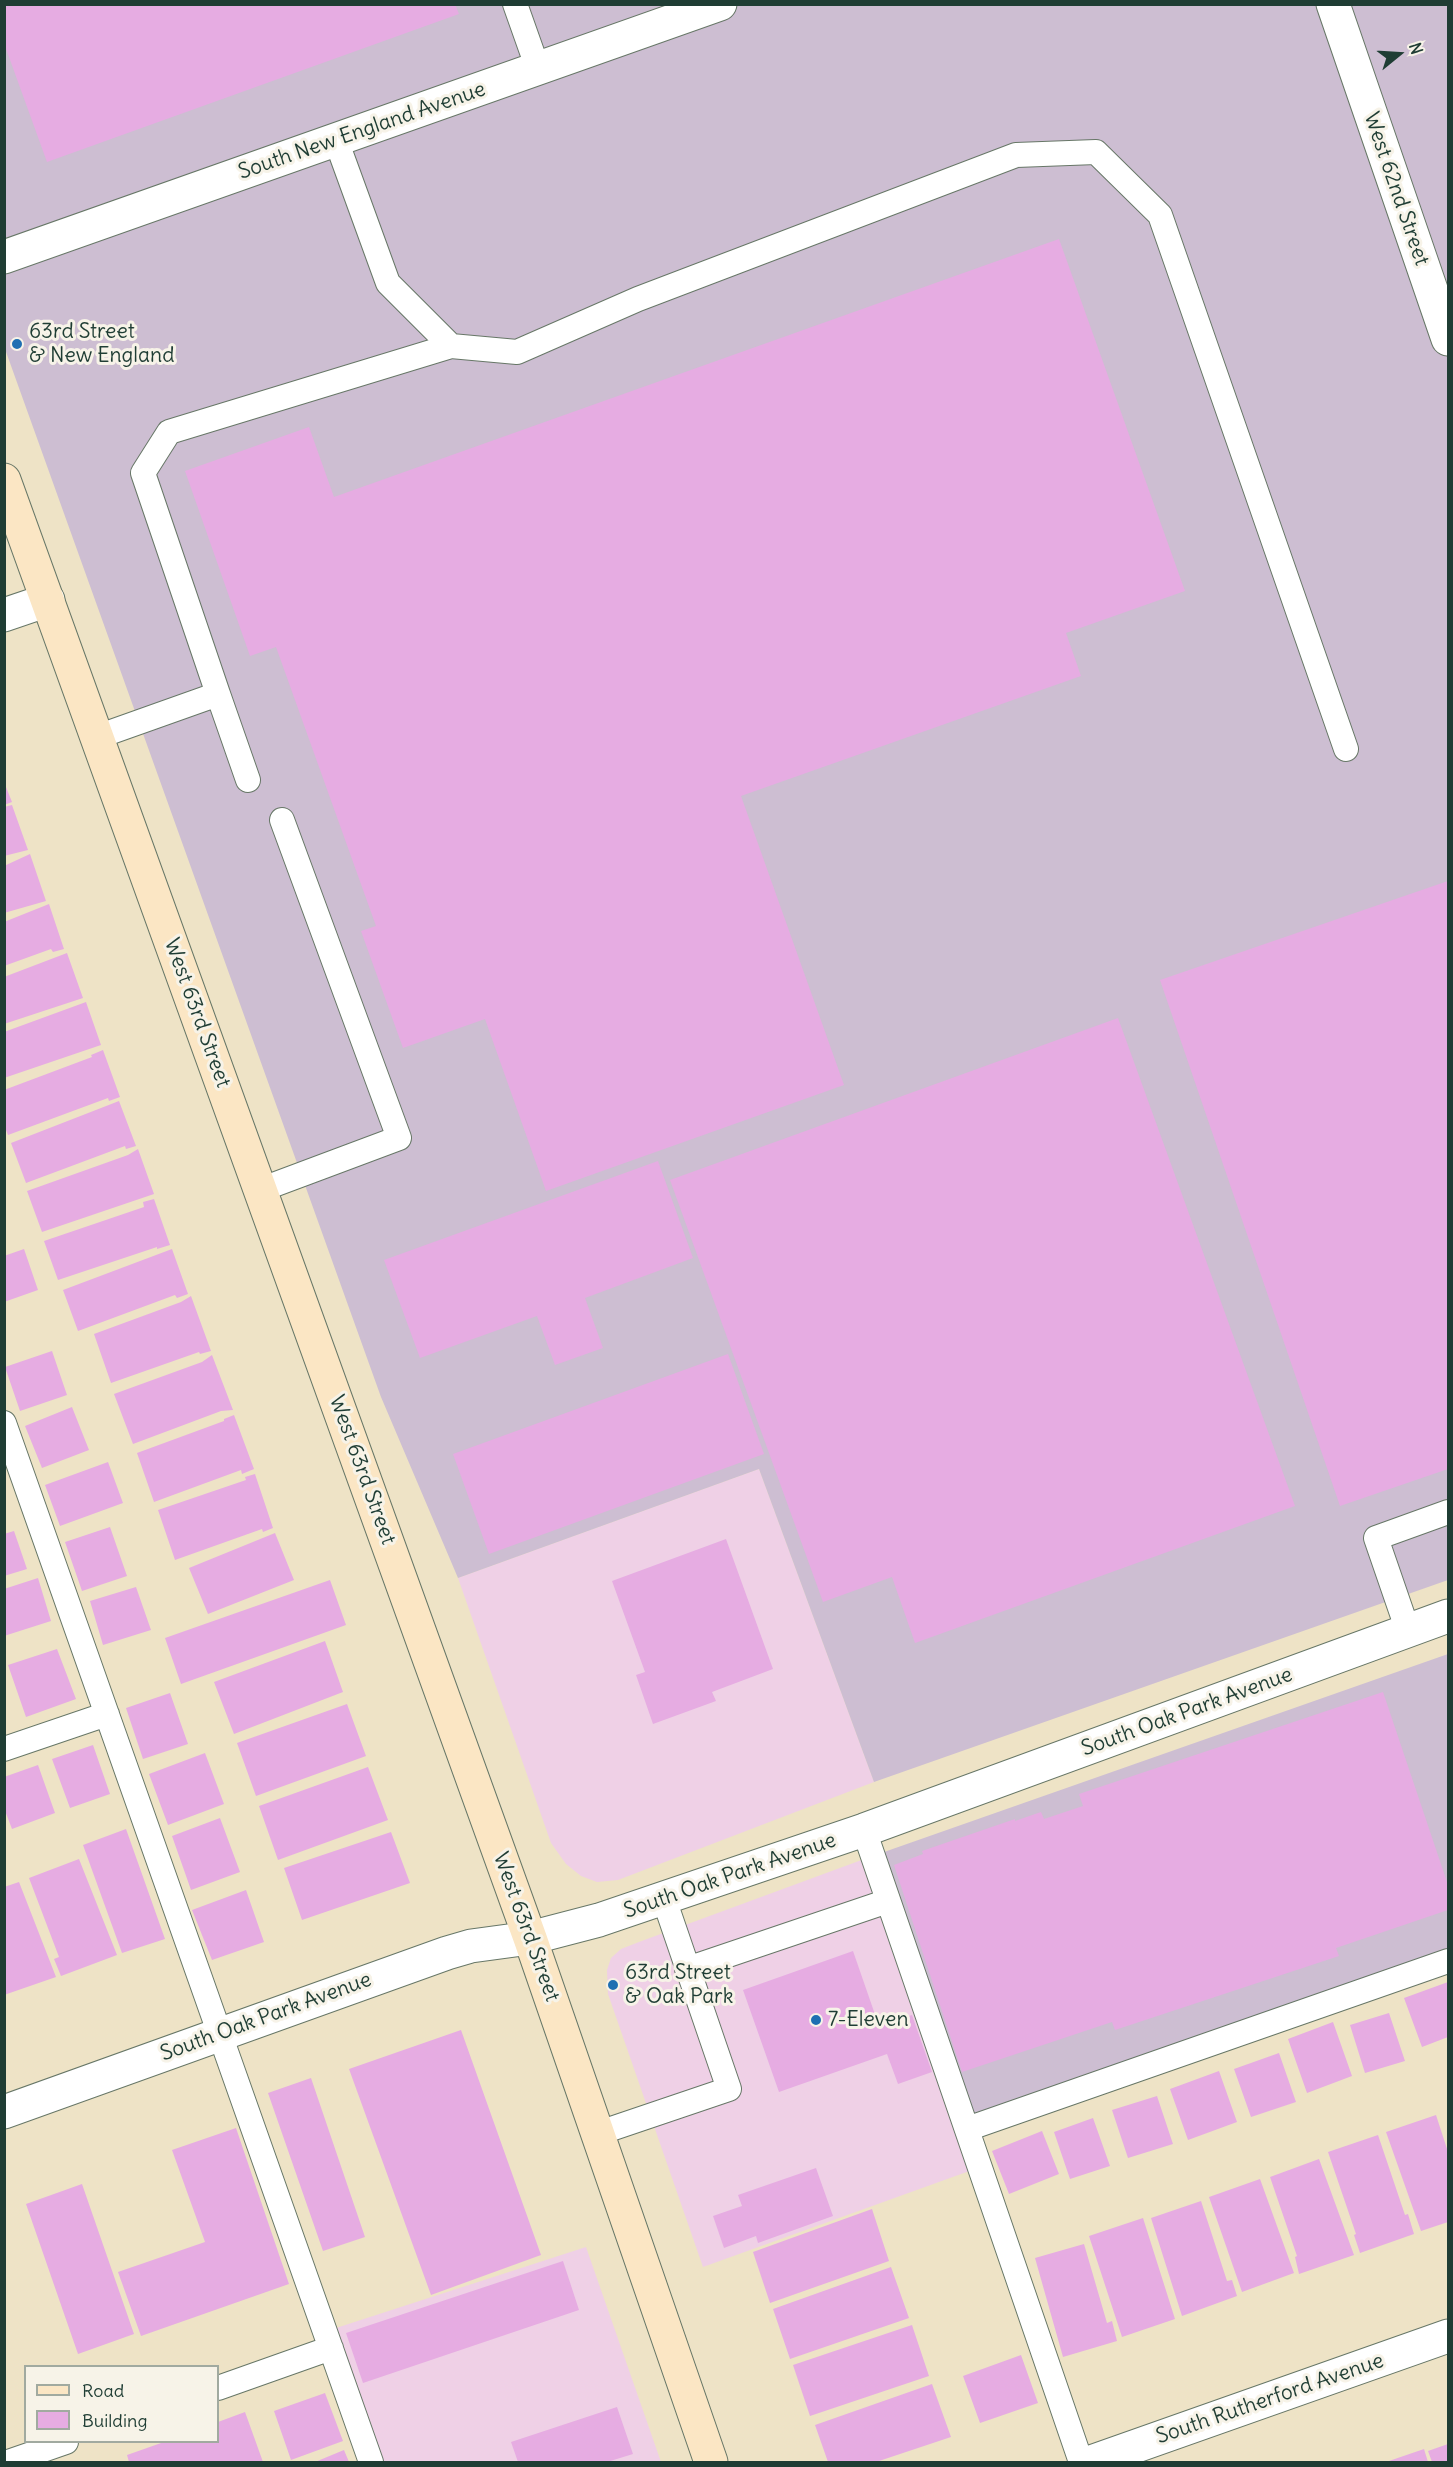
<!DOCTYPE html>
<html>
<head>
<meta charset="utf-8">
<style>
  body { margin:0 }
  #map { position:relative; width:1453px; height:2467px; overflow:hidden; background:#eee3c6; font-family:Delius,sans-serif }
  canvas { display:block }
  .frame { position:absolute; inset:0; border:6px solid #1f3d34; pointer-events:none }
  .legend { position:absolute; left:24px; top:2365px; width:195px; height:78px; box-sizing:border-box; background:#f7f3e8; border:2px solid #a1aaa0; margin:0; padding:8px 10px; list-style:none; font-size:18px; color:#1f3d34 }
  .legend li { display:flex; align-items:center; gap:12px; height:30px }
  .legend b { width:30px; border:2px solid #a1aaa0 }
  .north { position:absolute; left:1369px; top:24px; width:60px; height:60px; -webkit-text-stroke:4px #f7f3e8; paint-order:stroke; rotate:72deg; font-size:16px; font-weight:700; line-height:24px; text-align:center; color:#1f3d34 }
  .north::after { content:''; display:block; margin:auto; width:21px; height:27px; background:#1f3d34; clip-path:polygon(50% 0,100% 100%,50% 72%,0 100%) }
</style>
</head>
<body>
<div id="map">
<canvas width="1453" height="2467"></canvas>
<div class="frame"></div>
<ul class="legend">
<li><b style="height:8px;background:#fbe6c4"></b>Road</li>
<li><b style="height:16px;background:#e6ace2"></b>Building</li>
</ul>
<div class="north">N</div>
</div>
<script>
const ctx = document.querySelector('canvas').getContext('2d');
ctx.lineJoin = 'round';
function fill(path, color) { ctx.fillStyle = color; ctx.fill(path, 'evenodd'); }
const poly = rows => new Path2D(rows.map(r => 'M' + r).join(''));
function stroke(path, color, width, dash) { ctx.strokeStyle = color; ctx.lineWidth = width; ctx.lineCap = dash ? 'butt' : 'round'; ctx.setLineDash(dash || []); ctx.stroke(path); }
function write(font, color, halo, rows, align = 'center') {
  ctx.font = font + ' Delius,sans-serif'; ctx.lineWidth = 6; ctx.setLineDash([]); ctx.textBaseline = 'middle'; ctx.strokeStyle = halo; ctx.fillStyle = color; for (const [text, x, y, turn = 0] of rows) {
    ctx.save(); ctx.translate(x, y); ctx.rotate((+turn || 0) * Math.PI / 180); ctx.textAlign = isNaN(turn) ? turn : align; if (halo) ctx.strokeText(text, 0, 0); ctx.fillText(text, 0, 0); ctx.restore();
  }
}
fill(poly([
  [759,1469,874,1782,618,1880,597,1882,581,1876,566,1864,551,1843,458,1578],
  [867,1858,975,2169,703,2267,608,1994,607,1970,611,1958,621,1949,639,1942],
  [586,2247,661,2462,379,2462,333,2329]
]), '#efd0e6');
fill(poly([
  [5,5,1448,5,1448,1580,874,1782,759,1469,458,1578,381,1397,5,349],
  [1448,1654,1448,1954,961,2128,867,1858]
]), '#cdbed2');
fill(poly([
  [5,4,455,4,459,14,47,162,5,46],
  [1059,239,1185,591,1066,633,1081,676,741,796,844,1085,546,1191,485,1019,403,1048,361,931,376,926,276,647,250,656,185,471,309,427,334,497],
  [4,782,12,802,4,805],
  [12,805,28,850,4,856,4,807],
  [30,854,46,901,4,913,4,866],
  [1448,881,1448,1469,1340,1506,1160,980],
  [49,904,64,949,53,952,51,949,4,966,4,922],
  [67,953,83,998,4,1024,4,977],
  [86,1002,101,1045,4,1078,4,1032],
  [1118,1018,1295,1506,915,1643,892,1577,823,1602,670,1180],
  [103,1050,120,1097,109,1101,108,1098,8,1135,4,1125,4,1090,92,1057,91,1055],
  [119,1101,136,1146,126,1149,125,1146,26,1183,11,1143],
  [138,1149,154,1194,42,1232,27,1191,128,1155],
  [658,1161,693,1258,585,1298,603,1348,555,1365,537,1316,420,1358,384,1260],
  [154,1199,170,1245,157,1249,157,1247,58,1280,44,1241,144,1207,143,1202],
  [24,1249,38,1290,4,1302,4,1256],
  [172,1249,188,1294,177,1298,175,1295,78,1331,63,1290],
  [191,1296,211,1351,200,1354,199,1352,111,1383,94,1334,181,1302],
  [52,1351,67,1395,20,1411,5,1367],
  [728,1354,764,1454,489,1554,453,1454],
  [212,1355,233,1410,221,1411,133,1444,114,1394,202,1362],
  [72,1407,89,1450,42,1468,25,1426],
  [234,1415,254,1469,242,1474,241,1470,154,1502,137,1453,224,1421,224,1419],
  [108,1462,123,1503,60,1526,45,1485],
  [255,1474,273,1528,263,1532,262,1529,175,1560,158,1510,246,1480,245,1477],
  [110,1527,127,1576,82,1591,65,1542],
  [14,1531,27,1569,4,1576,4,1534],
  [275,1533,294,1580,208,1614,189,1568],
  [726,1539,773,1669,712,1692,716,1701,653,1724,636,1675,645,1672,612,1581],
  [38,1578,51,1621,4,1636,4,1589],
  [330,1580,346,1625,181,1684,165,1638],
  [136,1587,151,1630,103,1645,90,1601],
  [325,1641,343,1692,234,1734,214,1682],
  [57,1649,76,1699,26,1717,8,1665],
  [1383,1692,1448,1885,1448,1910,1336,1948,1339,1956,1115,2030,1112,2022,962,2072,894,1865,923,1854,922,1851,1015,1819,1015,1821,1041,1812,1044,1819,1083,1806,1079,1794],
  [170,1693,188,1744,143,1759,126,1708],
  [347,1704,366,1756,256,1796,237,1743],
  [93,1745,110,1794,70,1808,52,1759],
  [205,1753,224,1804,168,1825,149,1774],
  [38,1765,55,1813,12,1829,4,1808,4,1777],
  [368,1767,388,1820,278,1860,259,1806],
  [220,1818,240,1872,191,1890,172,1836],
  [126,1829,165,1939,122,1953,83,1845],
  [391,1832,410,1883,302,1920,284,1868],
  [79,1859,117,1955,61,1976,54,1959,59,1957,29,1878],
  [19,1882,56,1977,4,1995,4,1887],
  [246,1890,264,1942,212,1960,192,1910],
  [853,1951,879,2026,912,2015,932,2072,898,2084,887,2054,779,2092,743,1990],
  [1448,1982,1448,2037,1422,2047,1404,1998],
  [1389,2013,1405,2061,1365,2073,1350,2025],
  [1333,2022,1352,2076,1307,2093,1288,2039],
  [461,2030,541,2255,431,2295,349,2069],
  [1279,2053,1296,2102,1251,2117,1234,2069],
  [1219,2071,1237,2122,1188,2140,1170,2089],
  [311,2078,365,2237,323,2251,268,2093],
  [1157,2096,1173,2144,1128,2158,1112,2110],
  [1436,2115,1448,2152,1448,2222,1421,2231,1386,2132],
  [1093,2118,1110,2166,1070,2179,1054,2132],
  [236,2128,289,2284,141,2336,118,2272,205,2242,172,2150],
  [1042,2131,1059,2174,1009,2194,992,2151],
  [1378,2135,1405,2215,1408,2214,1414,2234,1360,2253,1354,2235,1356,2234,1328,2152],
  [1319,2159,1354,2255,1299,2274,1295,2257,1297,2256,1270,2177],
  [816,2168,833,2216,758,2243,756,2236,724,2248,713,2216,742,2206,738,2195],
  [1260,2179,1294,2273,1242,2292,1209,2197],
  [82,2184,134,2334,78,2354,26,2204],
  [1201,2201,1227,2281,1232,2280,1237,2296,1182,2316,1151,2218],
  [872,2209,889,2261,770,2303,753,2252],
  [1143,2218,1175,2319,1122,2337,1089,2236],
  [1084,2244,1107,2323,1112,2321,1117,2341,1063,2357,1035,2258],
  [563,2261,579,2310,363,2383,346,2333],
  [891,2267,909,2318,790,2359,773,2309],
  [912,2325,929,2376,810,2416,793,2365],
  [1021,2355,1038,2403,980,2423,963,2376],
  [932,2384,951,2437,876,2462,828,2462,815,2425],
  [325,2393,343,2441,291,2460,274,2411],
  [617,2407,633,2454,607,2462,518,2462,511,2442],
  [245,2412,263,2462,129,2462,127,2455,164,2442,218,2442,218,2422],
  [1448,2444,1448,2462,1432,2462,1428,2451],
  [1424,2449,1428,2462,1386,2462],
  [344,2450,349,2462,315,2462]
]), '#e6ace2');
const lane = poly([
  [515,4,538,69],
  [336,140,388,283,451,346,517,352,638,299,1016,155,1096,152,1160,215,1346,749],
  [218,694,143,473,169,432,451,346],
  [97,737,218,694,248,780],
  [260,1190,399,1138,282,820],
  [4,1423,371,2462],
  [1408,1631,1376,1538,1448,1512],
  [4,1749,107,1714],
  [864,1830,1081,2462],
  [687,1969,888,1901],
  [967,2129,1448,1961],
  [599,2133,729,2089,664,1899],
  [218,2388,331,2348],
  [8,2462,66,2442]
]);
const street = poly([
  [1333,4,1448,339],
  [4,257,720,4],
  [4,615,48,600],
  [4,2112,447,1953,471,1946,530,1938,599,1920,864,1830,1448,1616],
  [1091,2462,1448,2336]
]);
const secondary = poly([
  [4,480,530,1938,711,2462]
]);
stroke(lane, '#677767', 26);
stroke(street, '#677767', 35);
stroke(secondary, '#677767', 35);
stroke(lane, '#fff', 24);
stroke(street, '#fff', 33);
stroke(secondary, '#fbe6c4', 33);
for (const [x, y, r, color] of [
  [17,344,6,"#1f6fb2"],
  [613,1985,6,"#1f6fb2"],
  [816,2020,6,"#1f6fb2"]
]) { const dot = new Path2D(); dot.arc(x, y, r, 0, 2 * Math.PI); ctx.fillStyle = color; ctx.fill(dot); stroke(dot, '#f7f3e8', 2); }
write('21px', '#1f3d34', '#f7f3e8', [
  ["South New England Avenue",362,131,-19],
  ["West 62nd Street",1396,189,71],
  ["West 63rd Street",197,1013,70],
  ["West 63rd Street",362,1470,70],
  ["South Oak Park Avenue",1187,1712,-20],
  ["South Oak Park Avenue",730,1876,-19],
  ["West 63rd Street",526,1927,70],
  ["South Oak Park Avenue",266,2017,-20],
  ["South Rutherford Avenue",1270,2399,-19]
]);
write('21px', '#1f3d34', '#f7f3e8', [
  ["63rd Street",29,332],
  ["& New England",29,356],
  ["63rd Street",625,1973],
  ["& Oak Park",625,1997],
  ["7-Eleven",828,2020]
], 'left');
</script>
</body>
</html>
